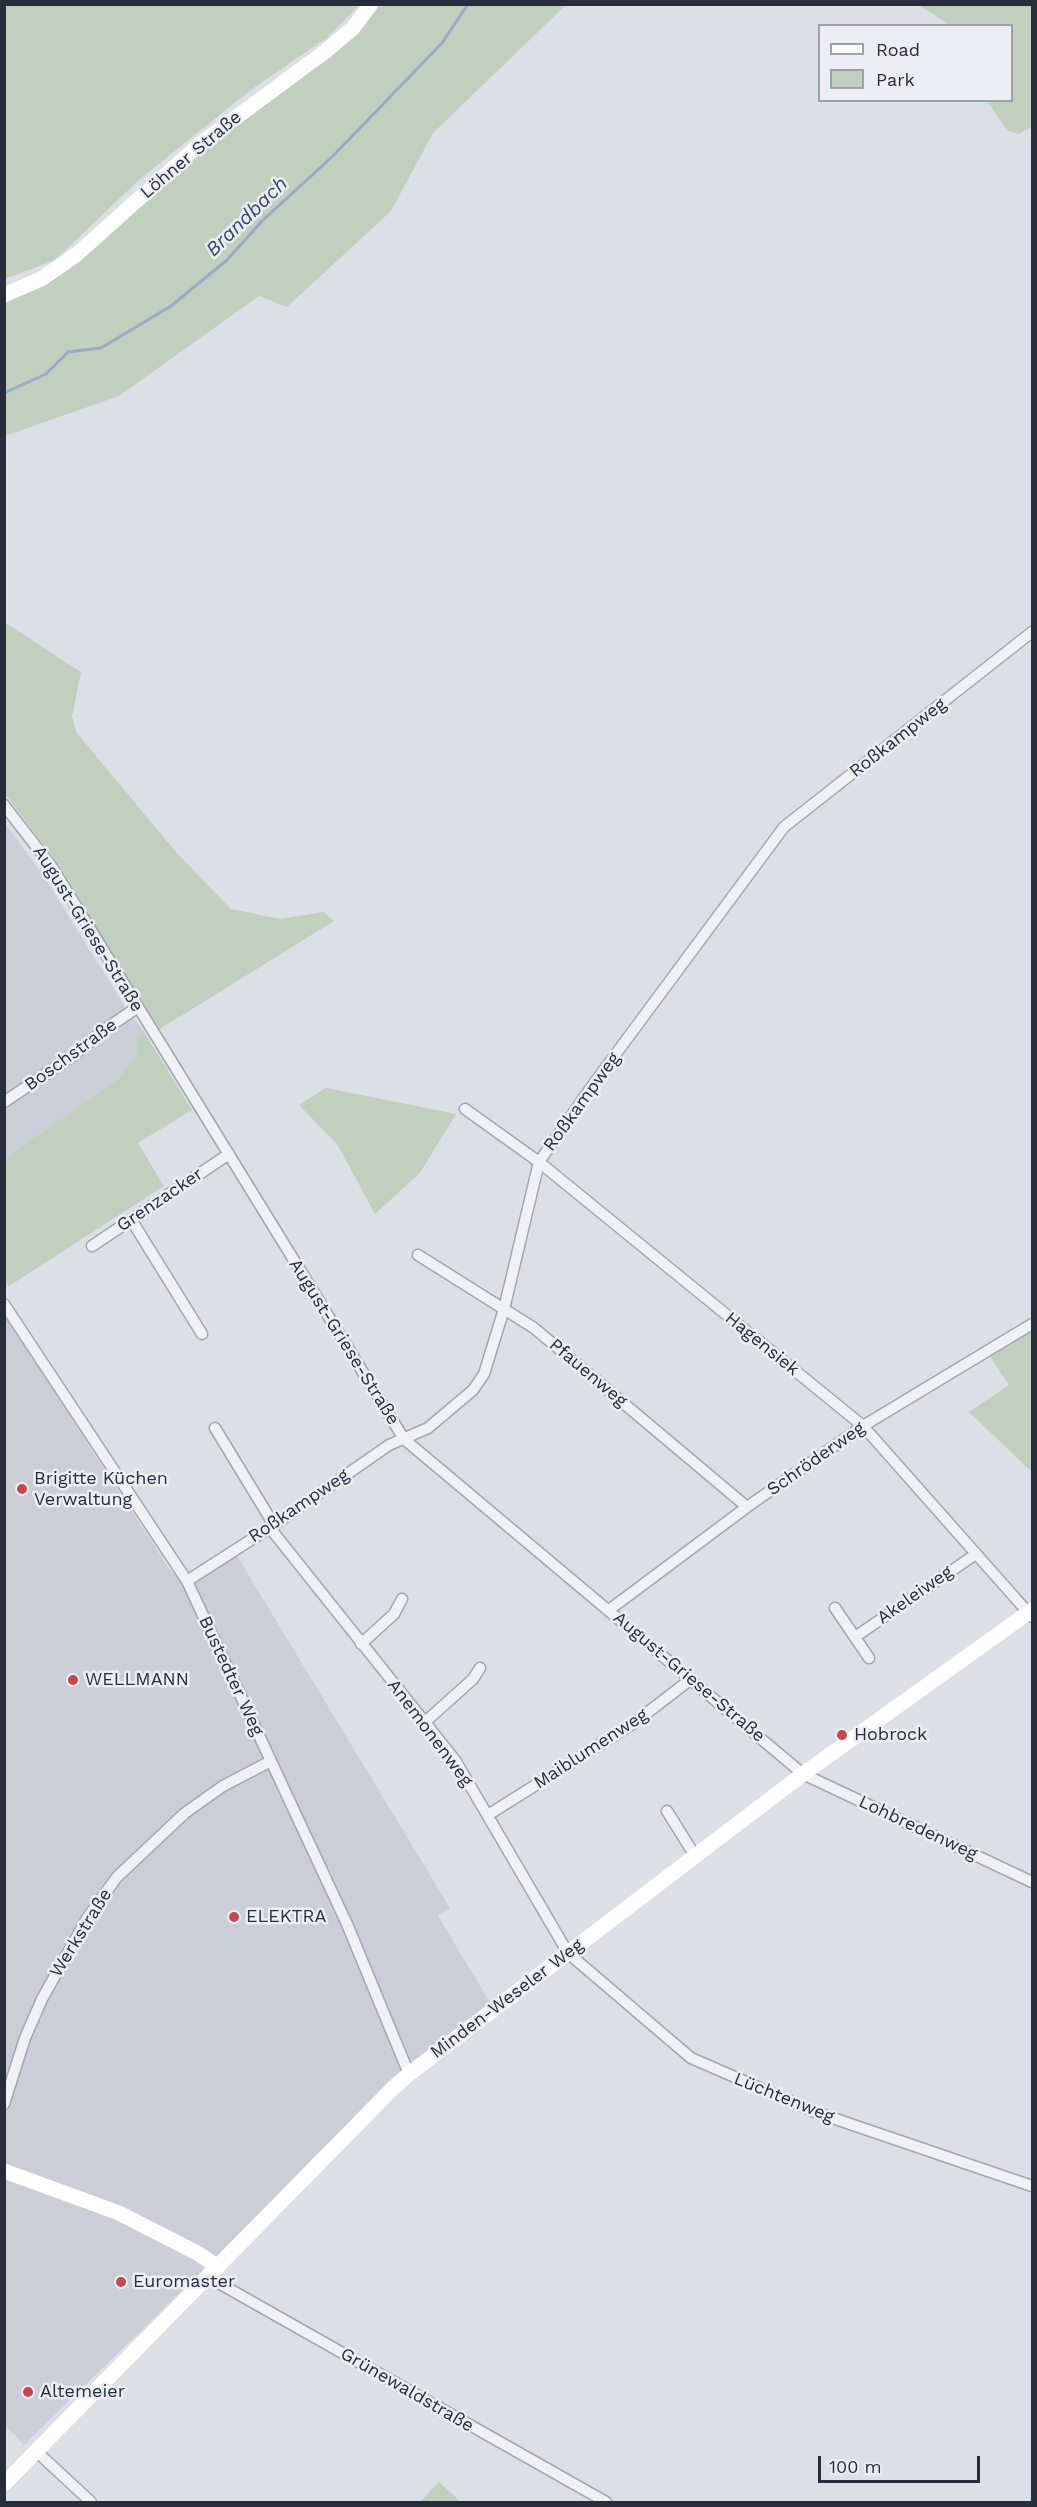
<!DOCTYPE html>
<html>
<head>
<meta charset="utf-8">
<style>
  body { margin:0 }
  #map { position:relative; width:1037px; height:2507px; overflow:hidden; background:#dddfe6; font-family:"Work Sans",sans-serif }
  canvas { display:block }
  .frame { position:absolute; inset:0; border:6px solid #272d3b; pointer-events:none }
  .legend { position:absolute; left:818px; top:24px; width:195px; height:78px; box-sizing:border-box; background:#eceef4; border:2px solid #9da1aa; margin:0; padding:8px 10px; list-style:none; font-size:18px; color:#272d3b }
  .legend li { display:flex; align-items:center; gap:12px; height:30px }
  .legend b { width:30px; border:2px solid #9da1aa }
  .scale { position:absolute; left:818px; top:2456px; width:162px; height:27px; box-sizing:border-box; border:3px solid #272d3b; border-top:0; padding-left:8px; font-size:18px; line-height:21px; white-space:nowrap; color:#272d3b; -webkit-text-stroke:4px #eceef4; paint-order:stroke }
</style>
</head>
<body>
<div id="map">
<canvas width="1037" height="2507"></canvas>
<div class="frame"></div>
<ul class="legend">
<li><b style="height:8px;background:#fff"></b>Road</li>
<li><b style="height:16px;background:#c1cfbe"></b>Park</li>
</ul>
<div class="scale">100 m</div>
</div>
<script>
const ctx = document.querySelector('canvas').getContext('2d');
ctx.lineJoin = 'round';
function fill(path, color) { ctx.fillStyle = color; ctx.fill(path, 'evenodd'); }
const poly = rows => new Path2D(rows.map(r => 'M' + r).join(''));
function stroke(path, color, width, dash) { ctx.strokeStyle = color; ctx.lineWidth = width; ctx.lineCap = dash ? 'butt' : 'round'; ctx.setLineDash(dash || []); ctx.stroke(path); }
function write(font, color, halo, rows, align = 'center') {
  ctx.font = font + ' "Work Sans",sans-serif'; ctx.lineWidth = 5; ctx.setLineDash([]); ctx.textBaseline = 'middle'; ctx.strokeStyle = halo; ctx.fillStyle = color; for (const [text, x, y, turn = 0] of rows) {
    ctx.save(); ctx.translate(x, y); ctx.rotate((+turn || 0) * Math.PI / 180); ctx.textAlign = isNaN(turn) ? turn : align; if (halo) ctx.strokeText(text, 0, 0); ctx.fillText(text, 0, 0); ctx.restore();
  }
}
fill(poly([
  [4,822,43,875,125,1007,144,1032,138,1036,136,1055,120,1079,5,1158],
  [4,1315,172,1573,201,1579,237,1556,450,1908,438,1916,491,2004,388,2083,193,2280,24,2445,4,2424]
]), '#cbced7');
fill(poly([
  [5,5,359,5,328,37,252,89,140,179,55,260,5,279],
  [379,5,566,5,433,133,391,211,287,307,259,296,119,396,5,436,4,300,128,214,219,138,356,33],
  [918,5,1032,5,1032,127,1018,134,1008,131,987,101,1012,100,1012,26,947,25,947,23],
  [4,622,81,672,72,716,76,732,175,851,231,909,280,919,323,912,334,921,160,1029,124,977,60,866,5,794],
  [144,1032,192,1110,138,1143,164,1186,9,1286,4,1280,5,1158,119,1079,136,1055,138,1036],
  [326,1088,456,1114,420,1173,375,1214,337,1144,299,1105],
  [1032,1327,1032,1472,969,1412,1009,1385,988,1353],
  [439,2482,461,2502,420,2502]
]), '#c1cfbe');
stroke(poly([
  [4,393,46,374,68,352,101,348,171,306,227,260,262,221,333,156,442,43,468,4]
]), '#99aac4', 3);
const street = poly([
  [4,805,52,867,404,1439,803,1774,1032,1882],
  [4,1102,74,1055,104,1030,138,1007],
  [465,1109,539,1162,863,1426,1032,1617],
  [132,1221,202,1334],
  [92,1246,229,1154],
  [418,1255,534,1328,747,1507],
  [4,1304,187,1581,347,1924,409,2074],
  [215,1428,274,1525],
  [270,1528,455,1760,568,1953,691,2058,815,2112,1032,2186],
  [187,1581,274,1525,389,1445,428,1428,473,1390,484,1374,504,1309,539,1162,595,1082,784,827,1032,632],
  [835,1608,869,1658],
  [609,1610,747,1507,863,1426,1032,1324],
  [855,1637,976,1554],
  [361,1644,394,1614,402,1599],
  [424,1723,473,1679,480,1668],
  [667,1811,695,1856],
  [488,1815,634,1723,691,1679],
  [4,2104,25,2038,42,1999,88,1917,117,1877,185,1813,223,1786,271,1761],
  [208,2277,606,2502],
  [36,2451,91,2502]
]);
stroke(street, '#a3a6af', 13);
stroke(street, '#eff1f5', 10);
stroke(poly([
  [4,295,41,279,76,255,200,144,326,51,353,28,371,4],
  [4,2171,119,2213,199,2254,218,2267],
  [4,2484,393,2088,409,2074,803,1774,1032,1610]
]), '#fff', 15);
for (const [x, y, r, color] of [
  [22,1489,6,"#c6474d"],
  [73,1680,6,"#c6474d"],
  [842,1735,6,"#c6474d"],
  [234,1917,6,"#c6474d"],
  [121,2282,6,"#c6474d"],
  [28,2392,6,"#c6474d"]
]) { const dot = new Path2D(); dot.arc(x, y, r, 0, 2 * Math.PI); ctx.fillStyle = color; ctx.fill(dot); stroke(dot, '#eceef4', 2); }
write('18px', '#272d3b', '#eceef4', [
  ["Löhner Straße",191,155,-40],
  ["Roßkampweg",898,738,-38],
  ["August-Griese-Straße",88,929,58],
  ["Boschstraße",71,1055,-36],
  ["Roßkampweg",582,1102,-54],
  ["Grenzacker",160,1200,-34],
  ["August-Griese-Straße",344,1342,58],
  ["Hagensiek",762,1344,39],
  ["Pfauenweg",588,1373,40],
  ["Schröderweg",816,1459,-35],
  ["Roßkampweg",299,1506,-34],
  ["Akeleiweg",915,1595,-35],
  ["Bustedter Weg",231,1676,65],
  ["August-Griese-Straße",689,1677,40],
  ["Anemonenweg",430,1733,53],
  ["Maiblumenweg",591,1749,-33],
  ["Lohbredenweg",918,1828,25],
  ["Werkstraße",81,1933,-58],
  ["Minden-Weseler Weg",507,1999,-37],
  ["Lüchtenweg",784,2098,22],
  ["Grünewaldstraße",407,2390,30]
]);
write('18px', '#272d3b', '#eceef4', [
  ["Brigitte Küchen",34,1479],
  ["Verwaltung",34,1500],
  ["WELLMANN",85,1680],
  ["Hobrock",854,1735],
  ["ELEKTRA",246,1917],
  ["Euromaster",133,2282],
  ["Altemeier",40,2392]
], 'left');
write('italic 20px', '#34476d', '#eceef4', [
  ["Brandbach",247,217,-44]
]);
</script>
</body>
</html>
